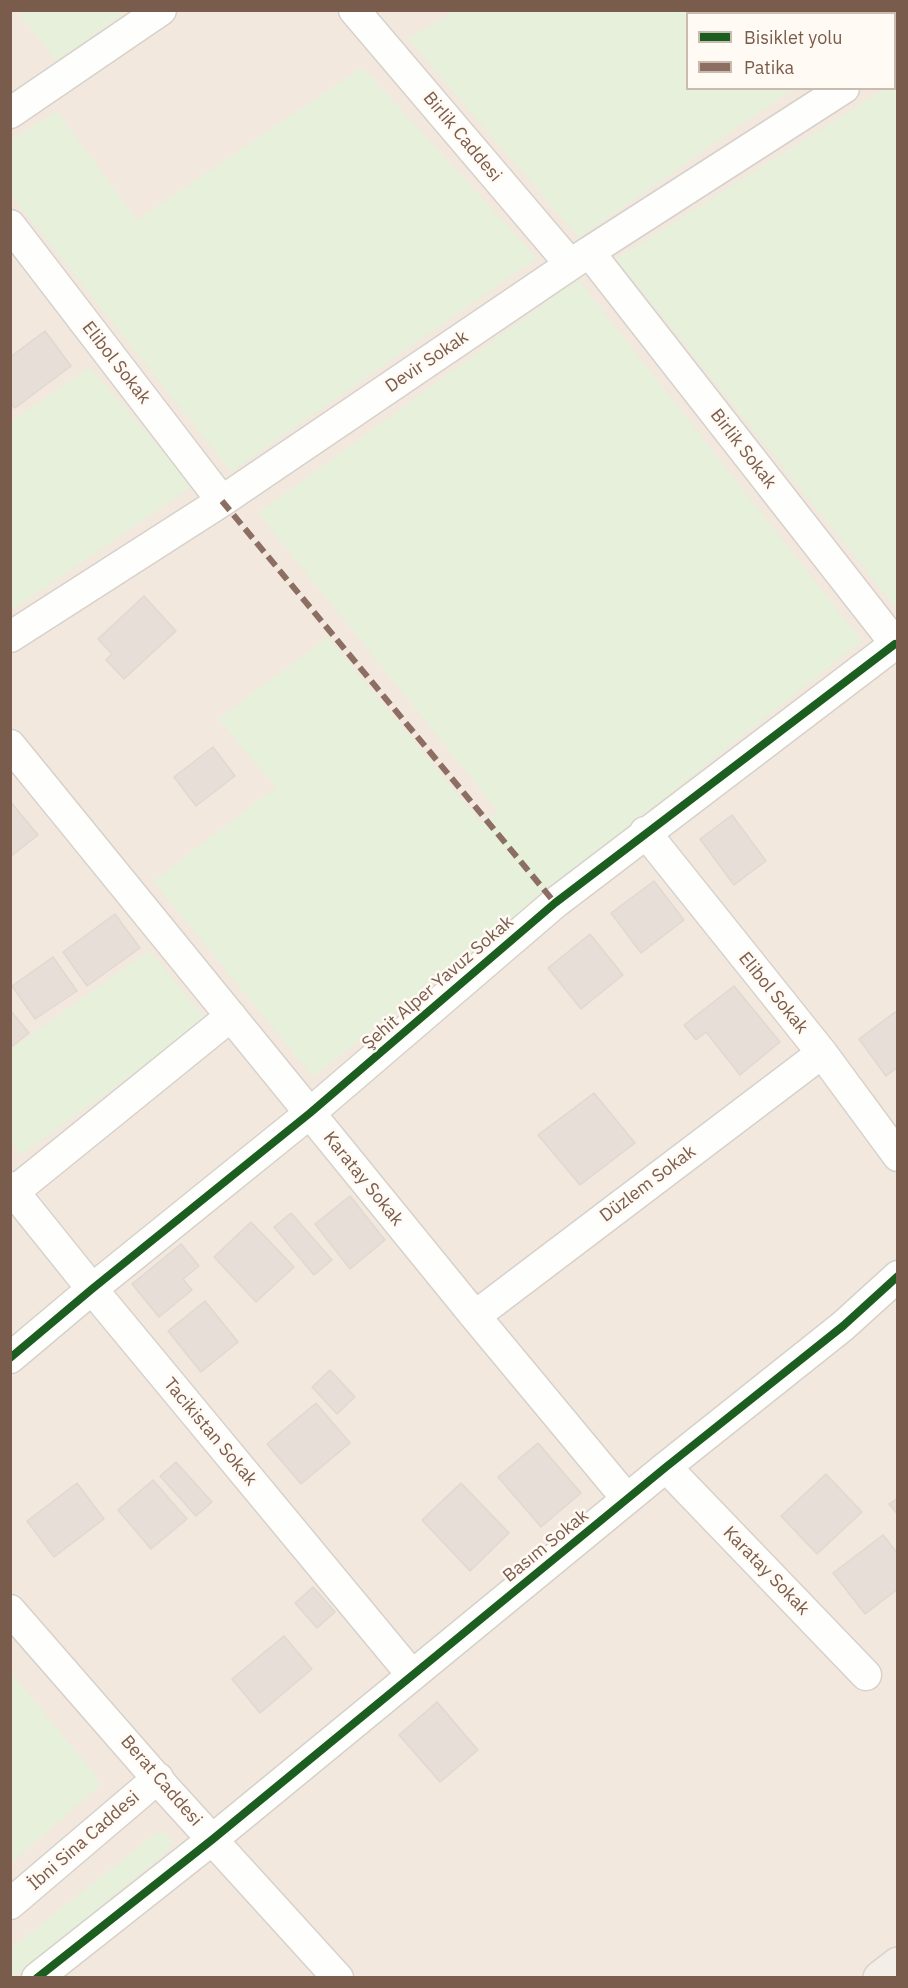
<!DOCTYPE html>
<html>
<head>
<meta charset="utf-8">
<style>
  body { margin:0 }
  #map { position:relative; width:908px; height:1988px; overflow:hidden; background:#f9f5f0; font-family:"IBM Plex Sans",sans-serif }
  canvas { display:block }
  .frame { position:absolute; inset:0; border:12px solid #7a5c4d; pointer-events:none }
  .legend { position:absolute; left:686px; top:12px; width:210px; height:78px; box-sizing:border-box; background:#fffaf3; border:2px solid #cabbb1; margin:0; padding:8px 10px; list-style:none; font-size:18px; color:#7a5c4d }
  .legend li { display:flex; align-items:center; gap:12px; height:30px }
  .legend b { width:30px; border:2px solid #cabbb1 }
</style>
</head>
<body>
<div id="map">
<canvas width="908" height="1988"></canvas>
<div class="frame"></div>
<ul class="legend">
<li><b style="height:8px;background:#1b5e20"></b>Bisiklet yolu</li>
<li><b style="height:8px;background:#8d6e63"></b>Patika</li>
</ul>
</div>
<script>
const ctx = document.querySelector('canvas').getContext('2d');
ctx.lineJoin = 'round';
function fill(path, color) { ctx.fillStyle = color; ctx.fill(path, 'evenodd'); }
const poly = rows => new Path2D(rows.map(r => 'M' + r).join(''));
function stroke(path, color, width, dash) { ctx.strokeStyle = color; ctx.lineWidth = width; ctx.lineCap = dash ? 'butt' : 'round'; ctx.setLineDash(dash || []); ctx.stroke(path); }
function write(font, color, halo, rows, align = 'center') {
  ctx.font = font + ' "IBM Plex Sans",sans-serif'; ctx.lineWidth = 5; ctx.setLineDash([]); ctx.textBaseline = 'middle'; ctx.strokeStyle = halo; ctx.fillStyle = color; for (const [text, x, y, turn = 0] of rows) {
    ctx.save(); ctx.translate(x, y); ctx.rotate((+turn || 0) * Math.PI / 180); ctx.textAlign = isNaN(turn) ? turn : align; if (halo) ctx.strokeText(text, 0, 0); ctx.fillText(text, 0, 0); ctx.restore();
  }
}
fill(poly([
  [11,11,897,11,897,1977,11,1977],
  [688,14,894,14,894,88,688,88]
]), '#f2e8de');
fill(poly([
  [669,10,770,10,772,13,688,14,688,88,793,89,579,238,408,39,454,11],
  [17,11,128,11,56,61],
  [362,67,537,258,231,472,11,195,11,140,57,111,137,220],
  [897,80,897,609,616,259,884,89,894,88,895,82],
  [578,279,862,641,313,1077,153,881,276,787,218,719,328,637,481,822,498,812,258,513],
  [90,367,193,486,11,611,11,421],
  [149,950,207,1020,21,1155,11,1143,10,1050],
  [11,1673,92,1770,101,1785,11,1863],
  [165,1832,172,1841,168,1851,14,1977,11,1977,11,1948,156,1833]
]), '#e7f0db');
const building = poly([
  [45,331,71,366,15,408,10,403,10,357,45,331],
  [144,596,176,631,124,679,106,660,112,654,98,639,144,596],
  [213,747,235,776,196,806,174,777,213,747],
  [10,801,38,835,10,857,10,801],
  [732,815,766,861,734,885,700,839,732,815],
  [654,881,684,920,641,953,611,913,654,881],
  [115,914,140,948,87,986,63,952,115,914],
  [590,934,623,975,581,1009,548,968,590,934],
  [53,957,77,991,35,1019,12,986,53,957],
  [734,986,780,1042,740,1075,706,1032,696,1040,684,1025,734,986],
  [10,1010,29,1033,10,1048,10,1010],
  [895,1012,898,1015,898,1067,886,1076,859,1039,895,1012],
  [594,1093,635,1143,580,1185,538,1135,594,1093],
  [350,1196,385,1240,350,1269,315,1224,350,1196],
  [291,1213,332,1260,314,1275,274,1227,291,1213],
  [251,1222,294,1267,256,1302,214,1257,251,1222],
  [181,1244,199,1266,183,1279,192,1290,159,1317,132,1284,181,1244],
  [205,1301,238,1342,201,1372,168,1331,205,1301],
  [330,1370,355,1397,337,1414,312,1387,330,1370],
  [316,1403,350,1443,301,1484,267,1444,316,1403],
  [538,1443,581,1493,541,1527,498,1477,538,1443],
  [176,1462,212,1502,196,1516,160,1476,176,1462],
  [826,1474,862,1512,817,1554,781,1516,826,1474],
  [153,1480,187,1519,151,1549,118,1510,153,1480],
  [77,1483,104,1519,54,1557,27,1521,77,1483],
  [461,1483,509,1533,470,1571,422,1520,461,1483],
  [898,1498,898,1515,889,1504,898,1498],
  [883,1535,898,1554,898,1589,865,1614,833,1573,883,1535],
  [313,1587,335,1612,317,1628,295,1603,313,1587],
  [284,1636,312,1669,260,1713,232,1679,284,1636],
  [437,1702,478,1750,440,1782,399,1735,437,1702]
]);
fill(building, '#e6ded7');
stroke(building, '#e2d8d2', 1.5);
const minor = poly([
  [354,10,570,264],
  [894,56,898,54],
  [10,113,161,10],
  [10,225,222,501],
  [589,252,898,647],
  [10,637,222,501,589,252,844,88],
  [10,745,475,1316,627,1499],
  [645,832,822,1053,898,1156],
  [10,1187,92,1289,412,1675],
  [10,1195,231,1016],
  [475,1316,822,1053],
  [10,1358,92,1289,310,1113,555,903,895,644],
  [666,1467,866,1675],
  [10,1610,167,1790,338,1978],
  [10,1904,158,1778],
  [37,1978,213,1839,666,1467,843,1326,898,1276]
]);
const major = poly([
  [880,1978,898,1964]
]);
stroke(minor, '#d7d1cb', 33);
stroke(major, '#dad1cc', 36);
stroke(minor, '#fefefd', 30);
stroke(major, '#f3eee8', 33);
stroke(poly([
  [222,501,555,903]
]), '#8d6e63', 6, [12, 6]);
stroke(poly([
  [10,1358,92,1289,310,1113,555,903,895,644],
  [37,1978,213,1839,666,1467,843,1326,898,1276]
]), '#1b5e20', 8);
write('18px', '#7a5c4d', '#fffaf3', [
  ["Birlik Caddesi",462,137,50],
  ["Devir Sokak",427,362,-34],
  ["Elibol Sokak",116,363,52],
  ["Birlik Sokak",743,449,52],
  ["Şehit Alper Yavuz Sokak",438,983,-41],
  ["Elibol Sokak",773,993,51],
  ["Karatay Sokak",363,1179,51],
  ["Düzlem Sokak",648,1184,-37],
  ["Tacikistan Sokak",210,1432,50],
  ["Basım Sokak",546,1546,-39],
  ["Karatay Sokak",766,1571,46],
  ["Berat Caddesi",161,1781,49],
  ["İbni Sina Caddesi",84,1841,-41]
]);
</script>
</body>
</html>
